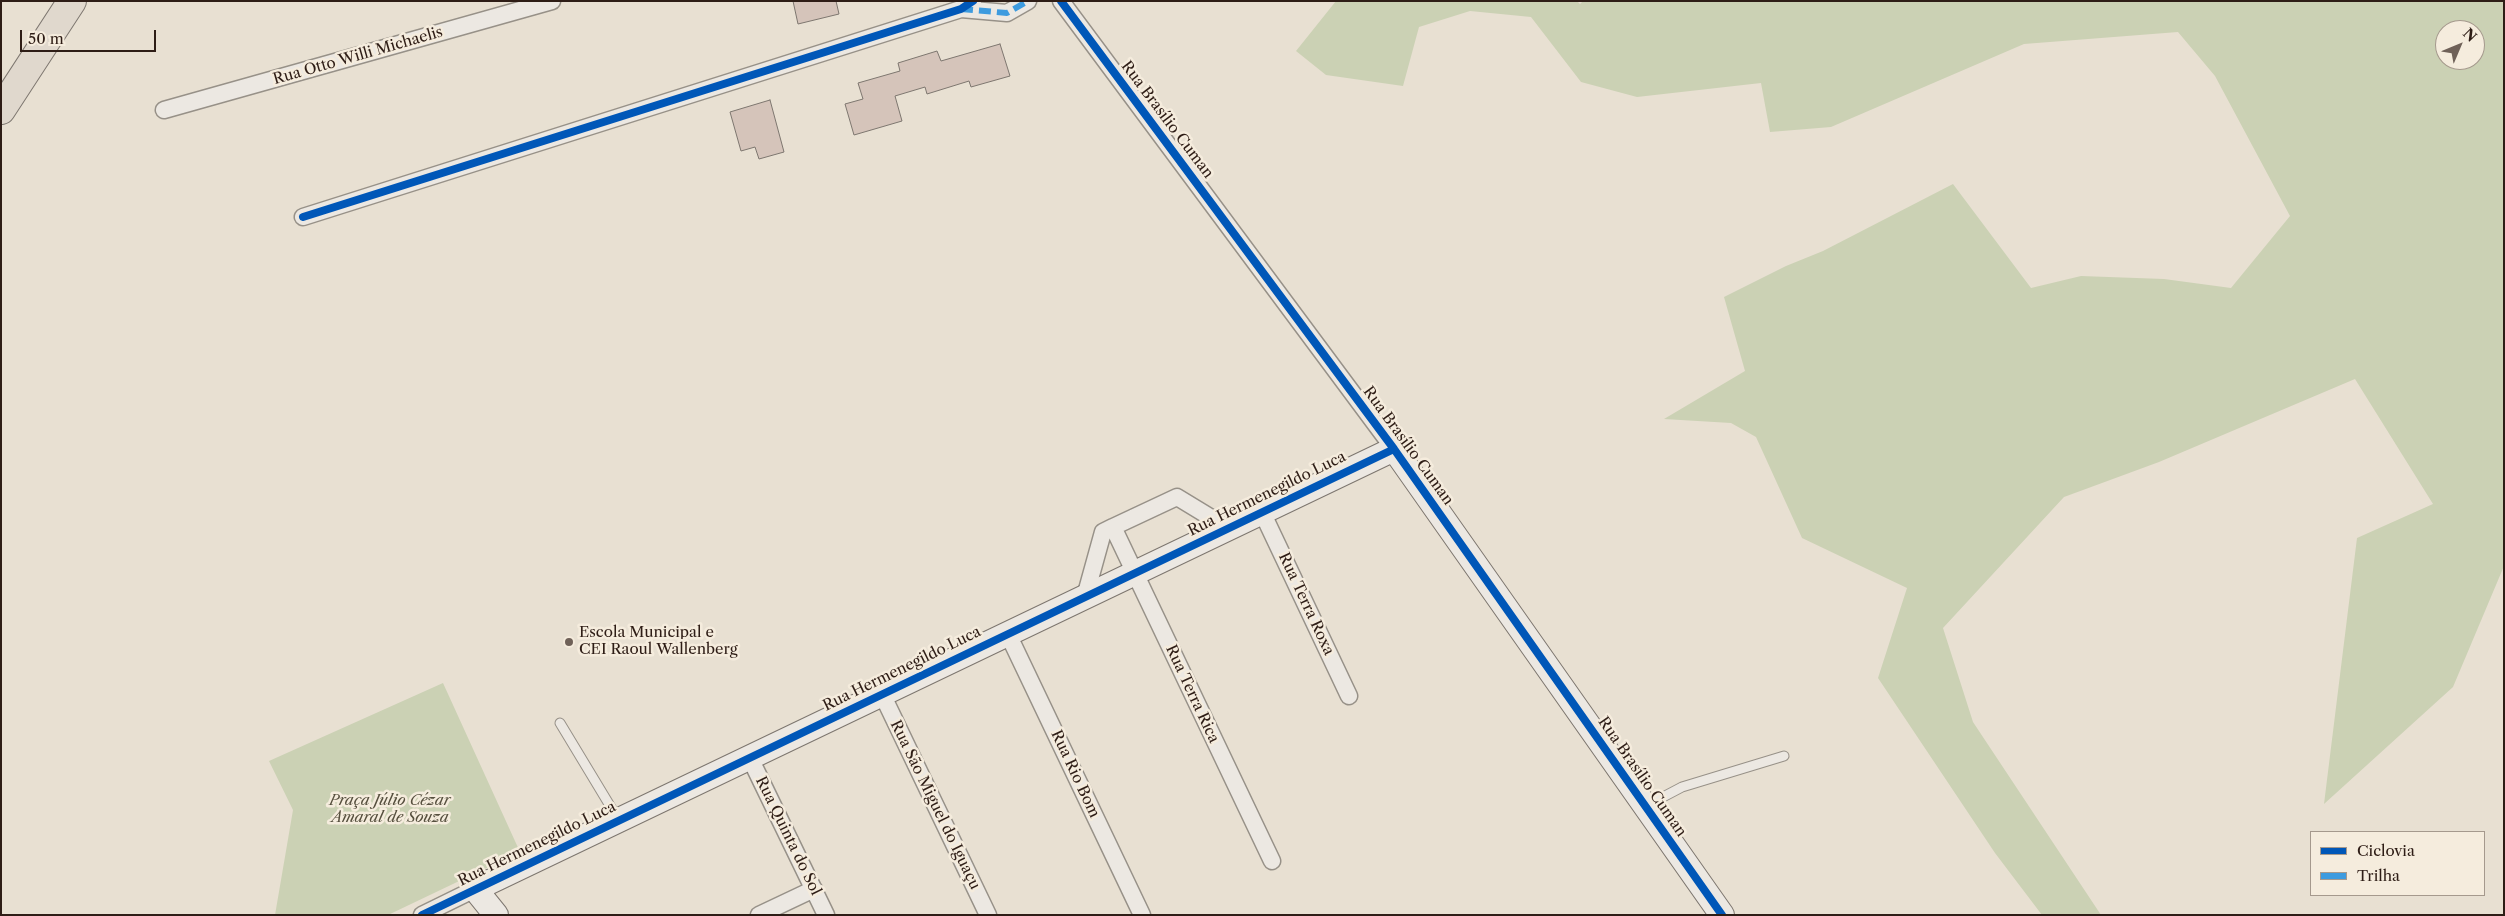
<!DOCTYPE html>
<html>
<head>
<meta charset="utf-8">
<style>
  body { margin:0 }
  #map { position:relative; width:2505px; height:916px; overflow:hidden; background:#e8e0d2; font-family:"Libre Caslon Text",serif }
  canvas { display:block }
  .frame { position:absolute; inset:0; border:2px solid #2e1d16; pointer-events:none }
  .legend { position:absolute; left:2310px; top:831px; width:175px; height:65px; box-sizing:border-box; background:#f5ecdd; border:1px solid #a5998d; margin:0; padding:6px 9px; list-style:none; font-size:15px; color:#2e1d16 }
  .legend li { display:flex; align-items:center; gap:10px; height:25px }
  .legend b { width:25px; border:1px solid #a5998d }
  .north { position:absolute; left:2435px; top:20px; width:50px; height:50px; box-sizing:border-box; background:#f5ecdd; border:1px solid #a5998d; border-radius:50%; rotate:45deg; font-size:14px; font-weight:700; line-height:20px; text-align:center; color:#2e1d16 }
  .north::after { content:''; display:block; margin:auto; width:18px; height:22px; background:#6f6158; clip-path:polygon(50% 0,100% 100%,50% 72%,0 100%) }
  .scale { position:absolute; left:20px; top:30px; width:136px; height:22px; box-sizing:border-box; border:2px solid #2e1d16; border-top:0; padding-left:6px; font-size:15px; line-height:18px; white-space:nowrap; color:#2e1d16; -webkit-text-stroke:4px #f5ecdd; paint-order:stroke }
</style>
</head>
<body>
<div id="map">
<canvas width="2505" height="916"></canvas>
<div class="frame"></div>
<ul class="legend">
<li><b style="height:6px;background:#0057b8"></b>Ciclovia</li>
<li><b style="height:6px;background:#3d9bdf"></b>Trilha</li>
</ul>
<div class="north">N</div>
<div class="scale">50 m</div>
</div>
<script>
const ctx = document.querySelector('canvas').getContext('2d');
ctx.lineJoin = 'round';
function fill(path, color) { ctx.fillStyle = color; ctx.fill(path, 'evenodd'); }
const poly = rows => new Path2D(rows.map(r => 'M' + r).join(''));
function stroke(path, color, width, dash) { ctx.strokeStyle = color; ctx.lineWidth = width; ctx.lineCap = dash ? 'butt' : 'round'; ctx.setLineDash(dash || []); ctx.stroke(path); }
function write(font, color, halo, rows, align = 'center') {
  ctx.font = font + ' "Libre Caslon Text",serif'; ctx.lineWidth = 5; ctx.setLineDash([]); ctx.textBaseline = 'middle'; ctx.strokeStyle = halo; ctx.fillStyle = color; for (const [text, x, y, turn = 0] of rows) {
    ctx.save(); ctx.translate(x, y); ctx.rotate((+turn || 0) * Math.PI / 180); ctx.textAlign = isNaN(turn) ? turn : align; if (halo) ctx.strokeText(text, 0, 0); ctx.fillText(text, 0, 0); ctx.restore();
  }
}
fill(poly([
  [1336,1,1577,1,1580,4,1583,1,2502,1,2504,4,2504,566,2453,687,2324,804,2357,538,2433,504,2355,379,2159,462,2064,497,1943,628,1973,722,2101,915,2042,915,1995,853,1878,678,1907,588,1802,538,1756,437,1731,423,1664,419,1745,371,1724,297,1786,266,1823,251,1953,184,2031,288,2081,276,2164,279,2231,288,2290,216,2215,76,2178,32,2024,44,1831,127,1770,132,1761,83,1637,97,1581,82,1531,17,1470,11,1419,27,1403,86,1326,75,1296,51],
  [2445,30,2475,30,2475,60,2445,60],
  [443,683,520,852,388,915,275,915,293,810,269,761]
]), '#cbd1b4');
const building = poly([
  [793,1,836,1,839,14,798,24,793,1],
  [1000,44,1010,76,971,87,969,81,927,94,925,87,895,96,902,121,854,135,845,104,863,99,858,83,900,71,898,63,937,51,941,61,1000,44],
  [770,100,784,152,759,159,755,147,741,151,730,112,770,100]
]);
fill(building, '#d5c4ba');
stroke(building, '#7d766f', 1);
const lane = poly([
  [560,723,618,819],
  [1646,806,1682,787,1784,756]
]);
const street = poly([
  [1061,1,1394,449],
  [961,9,1007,13,1028,1],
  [164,110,552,1],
  [303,217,961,9,973,1],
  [1262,512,1349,696],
  [1113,527,1272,861],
  [1085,597,1103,532,1113,527,1177,497,1228,528],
  [1008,634,1142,915],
  [882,694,988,915],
  [750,758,826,915],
  [422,915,475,889],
  [759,915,814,889]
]);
const secondary = poly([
  [496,915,475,889,1394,449,1722,915]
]);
const highway = poly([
  [1,110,72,1]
]);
stroke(lane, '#979188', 11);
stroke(street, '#979188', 19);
stroke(secondary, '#7d766f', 26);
stroke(highway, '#7d766f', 30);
stroke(lane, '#ece8e2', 9);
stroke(street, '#ece8e2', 16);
stroke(secondary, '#ece8e2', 24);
stroke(highway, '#e0d8cd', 28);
stroke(poly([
  [961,9,1007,13,1028,1]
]), '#3d9bdf', 6, [12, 6]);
stroke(poly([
  [1061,1,1394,449,1722,915],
  [303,217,961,9,973,1],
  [422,915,1394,449]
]), '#0057b8', 8);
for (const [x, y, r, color] of [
  [569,642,5,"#6f6158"]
]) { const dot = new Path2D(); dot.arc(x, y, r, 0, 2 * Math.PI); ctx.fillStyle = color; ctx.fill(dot); stroke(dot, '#f5ecdd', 2); }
write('15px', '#2e1d16', '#f5ecdd', [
  ["Rua Otto Willi Michaelis",358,56,-16],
  ["Rua Brasílio Cuman",1167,120,53],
  ["Rua Brasílio Cuman",1408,446,54],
  ["Rua Hermenegildo Luca",1267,494,-26],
  ["Rua Terra Roxa",1306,604,65],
  ["Rua Hermenegildo Luca",902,669,-26],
  ["Rua Terra Rica",1192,694,65],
  ["Rua Rio Bom",1075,774,65],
  ["Rua Brasílio Cuman",1642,777,55],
  ["Rua São Miguel do Iguaçu",935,805,64],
  ["Rua Quinta do Sol",788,836,64],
  ["Rua Hermenegildo Luca",537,844,-26]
]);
write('15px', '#2e1d16', '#f5ecdd', [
  ["Escola Municipal e",579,633],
  ["CEI Raoul Wallenberg",579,650]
], 'left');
write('italic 15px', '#564f3e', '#f5ecdd', [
  ["Praça Júlio Cézar",390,801],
  ["Amaral de Souza",390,818]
]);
</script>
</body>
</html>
